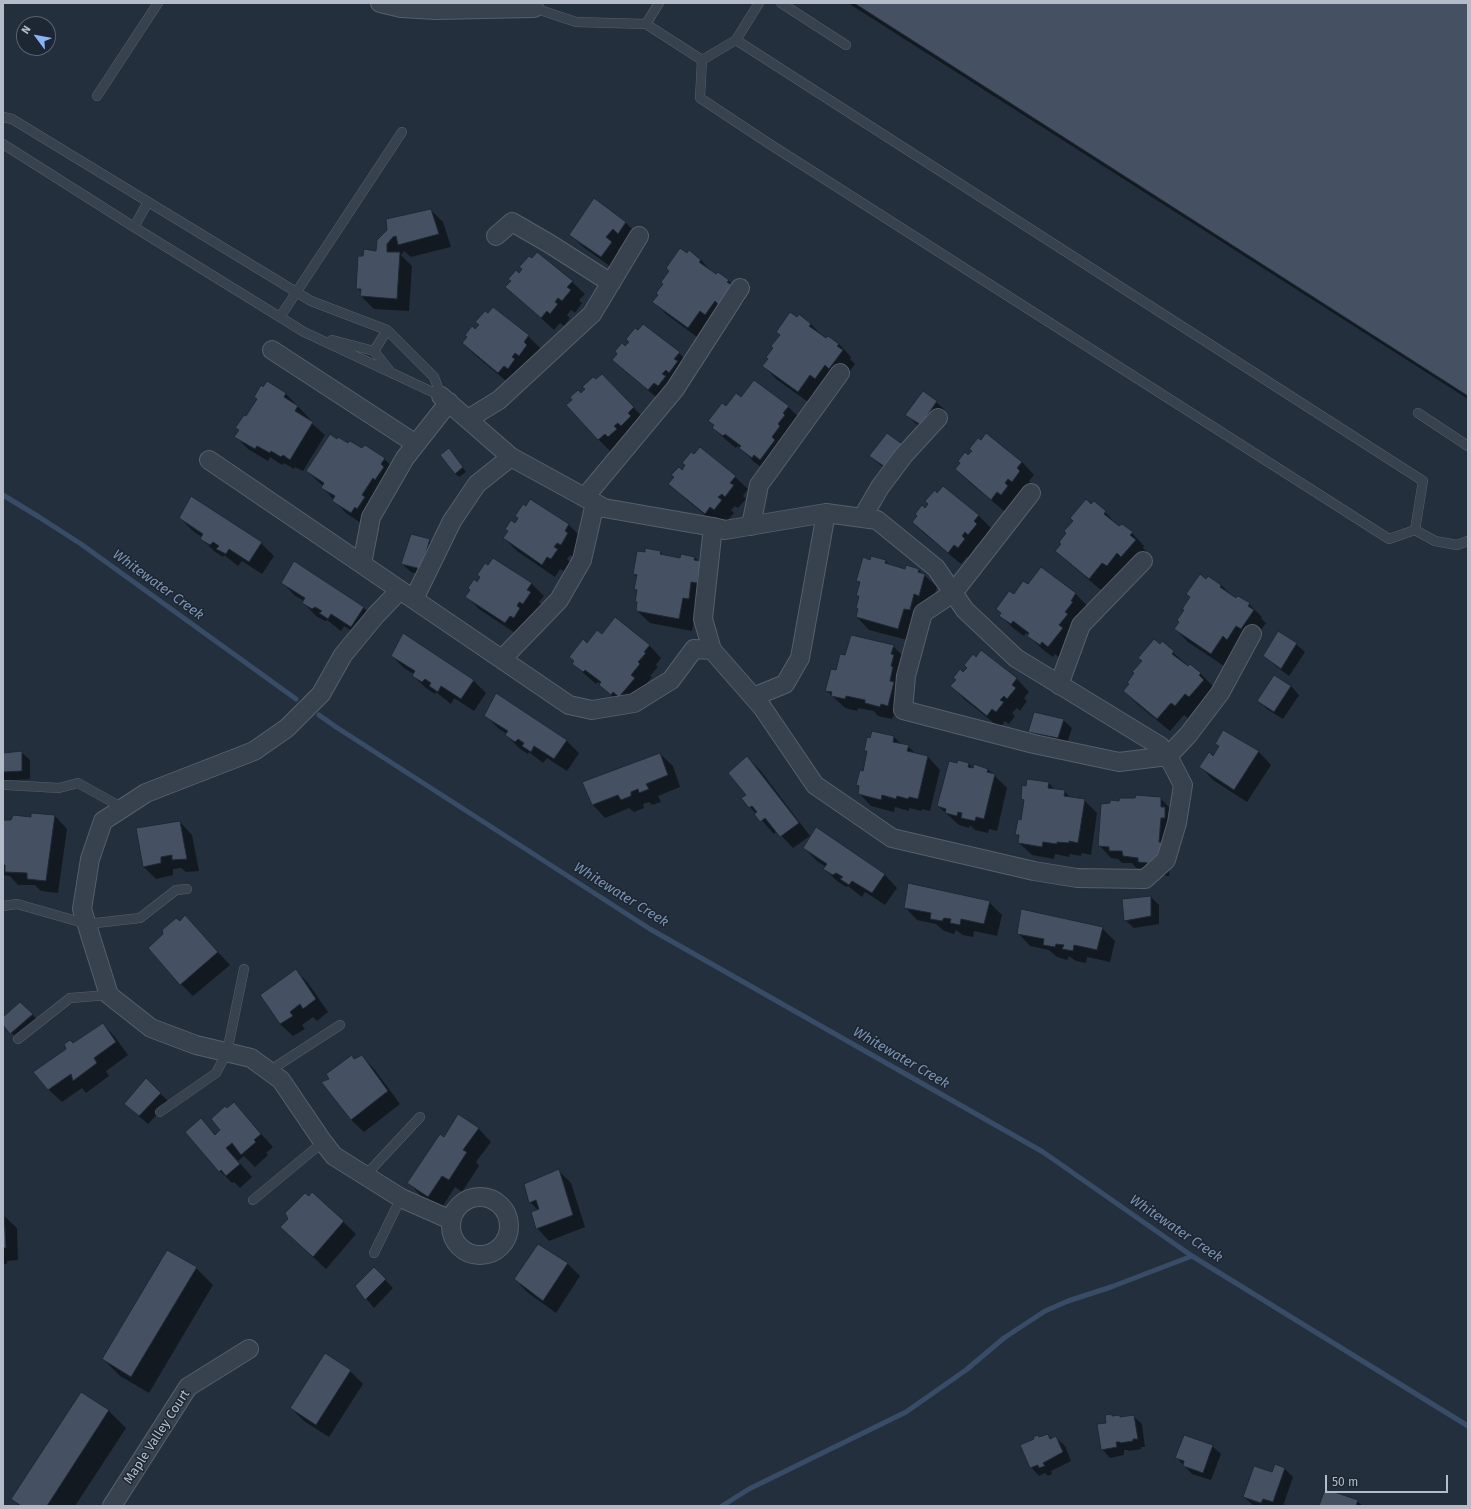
<!DOCTYPE html>
<html>
<head>
<meta charset="utf-8">
<style>
  body { margin:0 }
  #map { position:relative; width:1471px; height:1509px; overflow:hidden; background:#242f3e; font-family:"Fira Sans",sans-serif }
  canvas { display:block }
  .frame { position:absolute; inset:0; border:4px solid #b4bcc9; pointer-events:none }
  .north { position:absolute; left:16px; top:16px; width:40px; height:40px; box-sizing:border-box; background:#1d2633; border:1px solid #59626f; border-radius:50%; rotate:302deg; font-size:11px; font-weight:700; line-height:16px; text-align:center; color:#b4bcc9 }
  .north::after { content:''; display:block; margin:auto; width:14px; height:18px; background:#8ab4f8; clip-path:polygon(50% 0,100% 100%,50% 72%,0 100%) }
  .scale { position:absolute; left:1325px; top:1475px; width:123px; height:18px; box-sizing:border-box; border:2px solid #b4bcc9; border-top:0; padding-left:5px; font-size:12px; line-height:14px; white-space:nowrap; color:#b4bcc9; -webkit-text-stroke:3px #1d2633; paint-order:stroke }
</style>
</head>
<body>
<div id="map">
<canvas width="1471" height="1509"></canvas>
<div class="frame"></div>
<div class="north">N</div>
<div class="scale">50 m</div>
</div>
<script>
const ctx = document.querySelector('canvas').getContext('2d');
ctx.lineJoin = 'round';
function fill(path, color) { ctx.fillStyle = color; ctx.fill(path, 'evenodd'); }
const poly = rows => new Path2D(rows.map(r => 'M' + r).join(''));
function stroke(path, color, width, dash) { ctx.strokeStyle = color; ctx.lineWidth = width; ctx.lineCap = dash ? 'butt' : 'round'; ctx.setLineDash(dash || []); ctx.stroke(path); }
function write(font, color, halo, rows, align = 'center') {
  ctx.font = font + ' "Fira Sans",sans-serif'; ctx.lineWidth = 3; ctx.setLineDash([]); ctx.textBaseline = 'middle'; ctx.strokeStyle = halo; ctx.fillStyle = color; for (const [text, x, y, turn = 0] of rows) {
    ctx.save(); ctx.translate(x, y); ctx.rotate((+turn || 0) * Math.PI / 180); ctx.textAlign = isNaN(turn) ? turn : align; if (halo) ctx.strokeText(text, 0, 0); ctx.fillText(text, 0, 0); ctx.restore();
  }
}
fill(poly([
  [848,3,1468,3,1468,399],
  [594,200,626,223,638,235,626,241,618,250,624,256,614,269,583,247,570,234],
  [431,210,443,222,451,247,411,257,404,251,401,255,412,266,409,311,374,309,361,296,362,293,357,288,364,257,377,252,378,241],
  [701,260,713,273,728,280,741,293,740,295,745,300,732,316,701,340,666,314,654,302],
  [572,282,585,294,579,300,582,303,575,313,571,310,567,315,570,318,564,326,560,323,554,330,507,287],
  [493,308,528,336,541,349,511,385,476,356,463,343],
  [799,316,811,324,823,337,839,344,851,357,850,359,855,364,842,381,811,404,776,379,764,366],
  [630,342,679,353,691,365,662,402,626,372,614,360],
  [268,382,286,394,310,419,309,421,325,435,303,471,295,467,294,469,284,463,282,465,270,457,268,461,248,449,236,437,239,431,236,428,247,418,257,400,255,397],
  [614,388,646,420,611,452,599,440,581,394],
  [741,398,788,407,801,419,765,470,753,461,741,448,738,446,736,448,726,440,713,428,715,426,710,421],
  [936,402,945,410,929,432,915,423,907,415],
  [337,440,384,459,397,471,364,525,346,513,322,487,323,486,307,471],
  [901,444,894,474,879,464,871,456],
  [449,449,466,472,459,477,455,473],
  [694,456,735,477,748,489,743,496,746,499,738,508,735,506,731,510,734,513,727,521,724,519,718,526,682,496,670,484],
  [968,456,1022,462,1034,475,1029,481,1032,484,1021,491,1017,496,1020,499,1014,507,1010,504,1004,511,969,482,956,469],
  [938,494,978,515,991,528,986,534,989,537,982,547,978,544,974,549,977,552,971,560,967,557,961,564,926,535,913,522],
  [1092,505,1105,512,1120,528,1122,525,1132,533,1144,546,1143,548,1148,553,1134,569,1120,578,1116,575,1102,591,1069,563,1056,551],
  [516,516,569,525,581,537,574,557,570,555,567,559,570,562,564,571,560,569,555,577,517,551,504,538,509,532,506,529,515,524,519,519],
  [180,518,261,543,274,556,262,574,242,561,238,566,224,555,223,557,214,551,201,538,202,537,193,531],
  [429,540,438,549,429,577,411,572,402,564],
  [660,552,665,556,681,559,694,557,700,562,696,610,692,631,650,623,637,611,638,603,636,601,638,592,636,589,637,578,634,574,646,553],
  [872,557,886,561,890,566,905,570,919,570,937,587,931,608,911,641,869,630,857,617,860,598,857,596,861,584,857,581,871,561],
  [294,562,364,608,376,620,364,638,344,626,341,631,327,620,325,621,316,616,304,603,305,601,295,596,283,583],
  [1041,569,1076,594,1088,607,1061,659,1055,654,1053,657,1041,648,1026,633,1024,636,1013,628,1001,616,1014,596,1028,586],
  [1206,580,1221,585,1237,600,1249,604,1262,617,1261,618,1266,623,1254,640,1236,648,1224,666,1188,642,1175,629],
  [478,583,531,583,544,596,539,602,543,606,536,616,532,614,518,635,479,609,467,597],
  [1278,633,1296,644,1305,652,1289,676,1273,664,1264,656],
  [602,635,649,645,661,658,656,665,658,667,650,676,652,677,643,688,632,709,613,697,600,685,601,684,598,682,596,684,573,664,587,644],
  [1162,643,1186,664,1185,666,1200,673,1213,686,1211,688,1216,693,1202,709,1198,705,1188,718,1184,715,1170,731,1137,704,1124,691],
  [893,646,906,659,901,718,893,716,892,719,878,716,874,711,858,708,857,711,845,708,826,690,846,657],
  [982,651,1017,679,1029,692,1024,698,1027,701,1020,711,1017,708,1012,713,1015,716,1009,724,1005,721,1000,728,964,699,952,686],
  [392,656,473,680,486,693,474,711,454,698,451,704,436,692,435,694,426,688,413,676,414,674,404,668],
  [1274,676,1291,686,1299,695,1283,719,1267,709,1258,701],
  [485,715,566,740,579,753,567,771,547,758,543,763,529,752,528,754,519,748,506,735,507,734,498,728],
  [1063,720,1072,728,1066,746,1037,740,1029,732],
  [1224,731,1259,752,1271,765,1247,802,1213,780,1201,767,1213,758,1220,747,1216,743],
  [894,737,901,744,908,746,916,754,928,757,940,770,930,811,922,809,921,811,909,808,909,811,895,807,894,812,871,806,859,793,860,788,857,785,864,772,868,753,865,750,871,739],
  [21,752,30,760,30,779,3,781,3,754],
  [660,754,673,766,680,787,658,796,661,802,652,805,649,802,643,804,644,808,634,812,629,808,605,818,593,805,583,783],
  [747,757,760,770,810,836,793,848,777,831,774,834,750,807,747,795],
  [958,764,969,764,974,769,988,769,1007,788,997,831,989,829,988,833,975,830,970,825,969,828,959,825,938,806],
  [1049,783,1055,790,1064,791,1071,798,1084,800,1097,813,1091,855,1082,853,1081,856,1070,854,1069,857,1055,854,1054,859,1032,855,1019,843,1020,838,1016,834,1022,821,1025,802,1022,799],
  [1160,798,1173,811,1175,865,1170,865,1169,876,1152,874,1146,869,1136,868,1132,863,1122,863,1118,859,1111,858,1099,845],
  [55,816,67,829,58,893,41,891,35,885,18,885,10,876,3,875,3,821],
  [180,822,192,835,199,871,186,872,181,868,173,869,173,875,156,879,143,866],
  [816,828,885,875,897,888,885,905,865,892,862,897,848,886,846,887,837,881,825,869,826,867,817,861,804,848],
  [1151,897,1159,905,1159,924,1134,928,1125,920],
  [989,902,1002,915,997,936,974,931,973,937,963,935,956,930,954,934,944,931,936,924,917,920,905,907],
  [185,917,230,965,193,996,181,984,180,922],
  [1102,928,1115,941,1110,962,1087,957,1086,963,1076,961,1069,956,1067,960,1057,957,1049,950,1030,946,1018,933],
  [296,970,308,983,328,1012,317,1021,313,1017,302,1025,305,1029,293,1036,280,1024],
  [20,1003,41,1023,19,1041,3,1023,3,1019],
  [103,1024,115,1037,128,1055,106,1071,109,1076,86,1093,82,1088,62,1102,49,1090,35,1072],
  [362,1056,374,1069,400,1104,364,1132,351,1120,323,1083,331,1079,352,1057,356,1060],
  [146,1080,169,1102,148,1124,134,1112],
  [234,1104,273,1147,266,1153,268,1155,255,1167,244,1156,238,1161,252,1177,240,1188,234,1182,232,1183,220,1171,201,1120,216,1135,222,1130,227,1110],
  [458,1116,479,1129,491,1142,476,1162,479,1166,462,1192,455,1187,441,1209,421,1196,409,1183,444,1138],
  [559,1171,571,1183,585,1227,549,1241,537,1228,538,1210,530,1202],
  [313,1193,356,1234,326,1269,281,1227],
  [3,1215,17,1228,18,1260,7,1261,7,1264,3,1264],
  [567,1263,580,1276,556,1313,527,1292,515,1279],
  [196,1268,213,1285,149,1393,120,1376,103,1359],
  [374,1268,393,1288,374,1308,356,1286],
  [325,1355,350,1371,363,1384,329,1437,304,1421,291,1408],
  [81,1393,109,1411,126,1428,75,1506,19,1506,12,1499],
  [1112,1415,1114,1417,1120,1416,1122,1418,1133,1416,1142,1424,1145,1447,1141,1447,1141,1449,1129,1451,1128,1450,1124,1450,1124,1455,1110,1458,1102,1449,1107,1423],
  [1048,1435,1052,1439,1056,1438,1065,1446,1071,1461,1051,1471,1052,1474,1048,1476,1045,1473,1039,1476,1031,1467,1040,1438],
  [1212,1446,1221,1454,1211,1480,1192,1474,1177,1458],
  [1285,1469,1293,1477,1283,1506,1255,1506,1253,1505,1244,1497,1273,1473],
  [1357,1501,1363,1506,1320,1506]
]), '#0007');
stroke(poly([
  [3,495,39,517,81,544,296,699],
  [319,715,336,727,650,929,1043,1152,1192,1256,1468,1426],
  [722,1506,749,1489,906,1412,966,1370,1004,1338,1045,1311,1068,1301,1111,1287,1192,1256]
]), '#394c67', 5);
const building = poly([
  [854,3,1468,3,1468,396,854,3],
  [594,198,626,222,618,234,613,229,606,237,612,242,601,257,569,235,594,198],
  [431,209,439,234,398,245,396,236,393,237,387,244,387,252,400,252,397,299,360,296,361,289,356,289,358,256,363,256,364,249,376,251,377,240,387,230,386,219,431,209],
  [680,248,687,253,689,250,701,260,699,262,716,274,718,272,729,280,727,282,733,286,719,305,715,301,705,315,700,311,688,328,652,302,658,295,656,293,663,284,661,282,669,271,666,268,680,248],
  [537,252,573,281,567,287,571,290,562,301,558,298,555,302,558,304,550,314,547,311,541,318,505,287,511,281,508,279,516,270,519,273,522,269,519,267,529,256,532,258,537,252],
  [493,307,529,335,524,342,527,345,519,356,515,353,512,357,515,359,508,369,504,366,498,373,462,343,467,337,465,335,472,326,475,329,479,325,475,322,485,311,488,313,493,307],
  [790,312,797,317,799,314,811,324,809,326,826,338,828,336,839,344,837,346,843,350,829,369,825,365,815,379,810,375,798,392,762,366,768,359,766,357,773,348,771,346,780,335,776,332,790,312],
  [643,324,680,352,674,359,678,361,669,373,666,370,662,374,666,376,658,386,654,383,648,390,612,360,617,354,615,351,622,343,625,346,629,342,626,339,635,328,638,330,643,324],
  [602,374,634,407,628,413,631,416,621,426,618,423,614,426,617,429,608,437,605,434,598,440,566,405,572,400,570,397,578,390,581,393,585,389,582,387,593,377,596,379,602,374],
  [754,380,789,406,783,413,785,415,778,424,780,426,772,437,775,440,760,460,754,455,752,458,739,448,741,446,725,434,723,436,712,428,714,425,708,421,722,403,726,406,736,393,741,397,754,380],
  [267,381,286,393,284,397,298,406,295,411,313,422,290,460,283,455,281,457,271,451,270,453,257,446,255,449,234,437,239,430,235,428,244,415,246,416,257,399,254,397,261,385,263,387,267,381],
  [923,391,937,401,921,425,905,415,923,391],
  [887,433,902,444,885,467,869,456,887,433],
  [986,433,1022,462,1017,468,1020,471,1012,482,1008,479,1005,483,1008,486,1001,495,997,492,991,500,955,469,960,463,958,461,965,452,968,455,972,451,969,449,978,438,981,440,986,433],
  [330,434,337,439,338,437,348,443,350,441,362,448,365,445,385,458,381,464,384,467,375,480,373,478,362,495,365,497,357,509,355,507,351,513,332,501,335,496,321,488,324,483,306,471,330,434],
  [700,447,736,476,730,483,734,485,725,497,722,494,718,497,722,500,714,510,710,507,705,514,668,484,674,477,671,475,679,467,682,470,685,465,682,463,691,452,694,454,700,447],
  [449,448,463,467,455,474,440,455,449,448],
  [943,486,979,515,974,521,977,524,968,535,965,532,962,536,965,539,958,548,954,545,948,553,912,522,917,516,915,514,922,505,925,508,928,504,925,501,935,490,937,493,943,486],
  [191,496,262,542,249,562,229,549,226,554,216,549,219,546,213,542,210,545,200,539,203,534,179,518,191,496],
  [530,499,569,524,565,531,568,533,561,545,557,543,554,547,558,549,551,559,547,557,542,565,503,538,508,531,505,529,511,520,515,523,518,518,515,516,523,504,526,506,530,499],
  [1086,499,1091,504,1094,501,1106,511,1104,514,1119,526,1122,524,1133,532,1130,535,1136,540,1121,557,1117,553,1107,566,1102,563,1089,579,1055,551,1061,544,1059,542,1066,533,1064,531,1073,521,1070,518,1086,499],
  [411,534,430,539,421,569,401,564,411,534],
  [645,548,661,551,660,554,680,558,681,554,695,557,694,560,701,561,697,583,691,582,689,599,683,598,679,619,636,611,637,602,635,602,637,590,634,589,637,575,633,574,637,551,645,552,645,548],
  [871,556,886,560,885,563,905,569,906,565,919,569,918,572,925,574,919,596,914,594,910,610,904,609,898,629,856,617,858,609,856,608,859,596,856,596,860,582,856,581,863,557,870,560,871,556],
  [493,558,532,583,527,590,531,592,523,604,519,602,517,606,520,608,514,618,510,616,505,623,465,597,470,590,468,588,474,579,477,582,480,577,477,575,485,563,488,565,493,558],
  [294,561,364,607,351,627,331,614,328,619,319,613,322,611,315,607,312,609,302,603,305,598,281,583,294,561],
  [1041,567,1076,593,1071,601,1073,602,1065,612,1068,614,1059,625,1063,628,1048,647,1042,642,1040,645,1027,636,1029,633,1013,621,1011,624,999,616,1001,613,996,609,1009,591,1014,594,1023,581,1028,584,1041,567],
  [1200,574,1206,579,1208,576,1221,585,1220,587,1236,598,1238,596,1250,603,1248,606,1254,610,1241,629,1236,626,1227,640,1223,636,1211,654,1174,629,1179,622,1177,620,1184,610,1182,609,1190,597,1186,594,1200,574],
  [615,617,650,645,644,652,646,653,638,662,640,664,631,675,635,678,619,697,613,692,611,695,599,685,601,682,585,670,583,672,572,664,574,661,569,657,583,639,587,643,597,630,602,634,615,617],
  [1278,631,1297,643,1281,669,1263,656,1278,631],
  [403,633,474,680,461,699,441,686,438,692,429,686,431,683,425,679,422,682,412,676,415,671,391,656,403,633],
  [851,635,894,645,891,654,894,655,891,666,893,667,890,681,894,682,888,706,881,704,880,707,865,703,865,700,846,696,845,699,831,696,832,692,825,691,831,669,836,670,840,654,845,655,851,635],
  [1154,639,1160,644,1162,641,1174,651,1172,654,1188,666,1190,664,1201,673,1199,675,1204,680,1189,697,1185,694,1175,706,1171,703,1157,719,1123,691,1129,684,1127,683,1134,673,1132,672,1142,661,1138,658,1154,639],
  [981,650,1017,678,1012,685,1016,688,1007,699,1004,696,1000,700,1004,702,996,712,992,709,987,716,950,686,956,680,953,678,960,669,963,672,967,668,964,665,973,654,976,657,981,650],
  [1274,675,1291,686,1274,712,1257,701,1274,675],
  [496,693,567,740,554,759,534,746,531,752,522,746,524,743,518,739,515,742,505,735,508,731,484,716,496,693],
  [1034,712,1064,719,1058,738,1028,732,1034,712],
  [1223,730,1259,751,1234,790,1199,767,1209,752,1213,756,1219,746,1215,744,1223,730],
  [872,731,894,736,893,742,909,745,907,751,928,756,918,799,909,797,908,799,897,796,896,799,882,795,881,800,858,794,859,786,856,785,860,770,863,771,867,751,864,751,867,737,870,738,872,731],
  [22,751,22,771,3,772,3,753,22,751],
  [660,753,668,775,646,784,649,789,639,793,638,789,631,792,631,796,621,800,618,795,592,805,582,782,660,753],
  [747,756,799,823,780,837,765,818,760,822,754,814,757,812,752,806,749,808,741,798,746,795,728,773,747,756],
  [958,760,969,763,968,767,973,768,974,764,988,769,987,772,995,774,984,819,976,817,975,821,961,818,962,813,958,812,957,816,945,813,946,809,937,806,949,761,957,763,958,760],
  [1027,779,1049,782,1048,788,1065,790,1064,796,1085,799,1078,843,1069,841,1069,843,1057,842,1057,844,1043,842,1042,847,1018,843,1019,835,1015,835,1018,819,1021,820,1024,800,1021,799,1022,785,1026,786,1027,779],
  [1136,795,1161,797,1161,807,1165,807,1165,818,1161,818,1159,842,1163,843,1163,853,1158,853,1157,864,1138,862,1138,858,1123,856,1122,851,1109,851,1109,847,1098,846,1101,804,1110,803,1110,800,1119,801,1120,798,1135,798,1136,795],
  [31,813,55,815,46,881,27,879,27,873,5,872,5,865,3,865,3,820,11,820,13,815,31,817,31,813],
  [180,821,187,859,172,860,172,855,161,857,161,863,143,867,136,828,180,821],
  [816,827,885,874,872,893,852,881,849,885,840,879,843,877,836,873,833,875,823,869,827,864,803,848,816,827],
  [908,883,990,901,984,924,961,919,960,925,950,923,951,919,944,918,942,921,930,919,931,913,904,908,908,883],
  [1151,896,1151,916,1124,921,1122,899,1151,896],
  [1021,909,1103,927,1097,950,1074,945,1073,951,1062,949,1064,945,1056,944,1055,947,1043,945,1044,939,1017,934,1021,909],
  [185,915,218,952,180,985,148,948,163,934,162,930,176,918,180,921,185,915],
  [296,969,316,999,303,1009,300,1004,290,1012,293,1016,280,1024,260,995,296,969],
  [20,1002,33,1014,10,1034,3,1025,3,1017,20,1002],
  [103,1023,116,1042,94,1058,97,1063,73,1081,71,1074,48,1090,33,1072,66,1049,64,1044,70,1040,73,1043,103,1023],
  [352,1055,354,1059,362,1055,388,1091,351,1120,321,1082,329,1079,326,1074,352,1055],
  [146,1078,161,1093,139,1116,124,1104,146,1078],
  [234,1102,261,1134,254,1140,256,1142,241,1155,232,1143,226,1148,240,1164,226,1176,221,1170,219,1172,185,1132,201,1118,215,1135,220,1130,211,1119,225,1106,227,1108,234,1102],
  [458,1114,479,1128,463,1150,467,1152,449,1180,442,1176,428,1197,407,1183,440,1134,444,1137,458,1114],
  [559,1169,573,1215,536,1229,531,1212,539,1209,536,1200,529,1203,524,1184,559,1169],
  [312,1192,344,1221,313,1257,280,1227,288,1219,285,1213,305,1193,309,1196,312,1192],
  [3,1214,4,1214,6,1248,3,1248,3,1214],
  [538,1244,568,1263,543,1301,514,1279,538,1244],
  [167,1250,197,1267,131,1377,102,1359,167,1250],
  [374,1267,386,1279,365,1300,355,1286,374,1267],
  [325,1353,351,1370,316,1425,290,1408,325,1353],
  [81,1392,109,1410,47,1506,21,1506,11,1499,81,1392],
  [1112,1414,1112,1416,1120,1415,1120,1417,1134,1415,1138,1439,1133,1439,1133,1441,1120,1443,1120,1442,1116,1442,1117,1447,1101,1450,1097,1424,1106,1423,1105,1415,1112,1414],
  [1048,1434,1050,1439,1056,1436,1063,1452,1043,1463,1045,1466,1039,1468,1038,1465,1030,1468,1020,1445,1034,1439,1033,1437,1038,1435,1039,1437,1048,1434],
  [1184,1435,1213,1445,1203,1473,1183,1466,1184,1461,1175,1458,1184,1435],
  [1275,1464,1285,1468,1273,1502,1263,1499,1261,1503,1243,1497,1254,1466,1272,1472,1275,1464],
  [1325,1489,1358,1500,1356,1506,1319,1506,1325,1489]
]);
fill(building, '#455162');
stroke(building, '#1f2835', 1);
const service = poly([
  [781,3,846,45],
  [536,6,534,8,576,22,646,24,702,60,700,98,768,143,1389,539,1415,530,1435,541,1457,545,1468,541],
  [646,24,659,3],
  [736,40,759,3],
  [702,60,736,40,1423,481,1415,530],
  [97,96,158,3],
  [3,117,12,119,311,301,387,330,434,377,441,396],
  [3,144,134,227,304,332,441,396],
  [134,227,148,202],
  [280,317,402,132],
  [332,340,374,351,389,370],
  [374,351,387,330],
  [1418,413,1468,446],
  [6,785,59,788,78,783,123,808],
  [3,906,17,904,87,924,140,918,176,890,187,889],
  [18,1039,70,998,109,995],
  [269,1071,340,1025],
  [160,1112,216,1073,227,1052,244,969],
  [365,1176,420,1117],
  [253,1200,323,1142],
  [374,1253,401,1198]
]);
const minor = poly([
  [380,3,401,8,436,10,534,8],
  [496,236,512,222,550,244,611,283],
  [272,350,416,444],
  [441,396,511,457,604,508,713,527,725,530,826,513,877,520,936,568,965,610,1016,658,1160,746,1168,756,1183,785,1177,823,1166,860,1145,879,1077,878,1034,871,892,838,815,785,762,707,712,650,703,619,713,527],
  [468,419,499,400,592,314,639,236],
  [209,460,569,705,592,710,634,703,671,680,694,649,712,650],
  [1031,493,953,593,923,613,906,676,903,710,1034,744,1119,762,1168,756,1188,735,1220,693,1252,634],
  [585,497,675,389,740,288],
  [862,518,880,487,904,455,938,418],
  [751,526,759,485,840,373],
  [362,564,371,517,405,458,449,402],
  [400,590,376,615,343,655,321,694,287,728,254,751,146,793,103,821,90,859,82,909,109,995,151,1028,196,1045,251,1058,281,1080,323,1142,334,1156,401,1198,451,1220],
  [414,599,452,521,477,484,511,457],
  [502,659,559,600,582,560,595,503],
  [1059,685,1081,625,1143,561],
  [753,697,785,684,800,658,826,513],
  '451 1226a29 29 0 1 1 58 0a29 29 0 1 1-58 0Z',
  [112,1506,188,1387,249,1349]
]);
stroke(service, '#565f6c', 10);
stroke(minor, '#565f6c', 20);
stroke(service, '#38414e', 9);
stroke(minor, '#38414e', 18);
write('13px', '#b4bcc9', '#1d2633', [
  ["Maple Valley Court",157,1437,-57]
]);
write('italic 14px', '#7c92b1', '#1d2633', [
  ["Whitewater Creek",158,585,36],
  ["Whitewater Creek",621,895,32],
  ["Whitewater Creek",901,1058,30],
  ["Whitewater Creek",1176,1229,34]
]);
</script>
</body>
</html>
